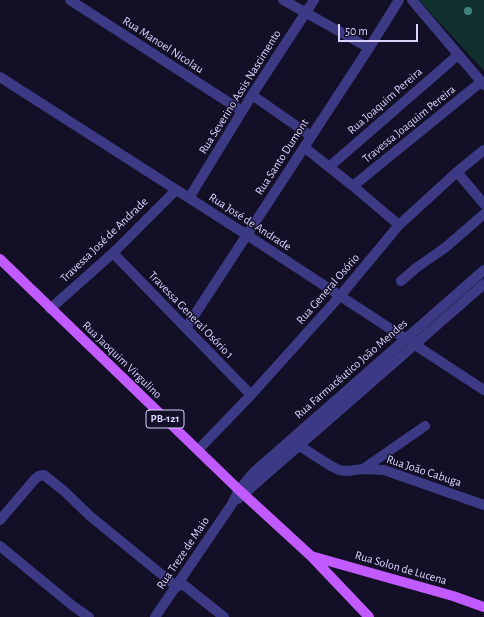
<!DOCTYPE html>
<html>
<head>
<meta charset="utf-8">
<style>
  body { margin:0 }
  #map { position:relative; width:484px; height:617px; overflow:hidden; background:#130f26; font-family:"Alegreya Sans",sans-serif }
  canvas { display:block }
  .scale { position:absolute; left:338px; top:24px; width:80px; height:18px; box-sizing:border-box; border:2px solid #d9d4ff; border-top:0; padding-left:5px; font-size:12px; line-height:14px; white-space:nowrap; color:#d9d4ff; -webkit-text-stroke:3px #130f26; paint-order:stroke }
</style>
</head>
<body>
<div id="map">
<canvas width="484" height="617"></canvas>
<div class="scale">50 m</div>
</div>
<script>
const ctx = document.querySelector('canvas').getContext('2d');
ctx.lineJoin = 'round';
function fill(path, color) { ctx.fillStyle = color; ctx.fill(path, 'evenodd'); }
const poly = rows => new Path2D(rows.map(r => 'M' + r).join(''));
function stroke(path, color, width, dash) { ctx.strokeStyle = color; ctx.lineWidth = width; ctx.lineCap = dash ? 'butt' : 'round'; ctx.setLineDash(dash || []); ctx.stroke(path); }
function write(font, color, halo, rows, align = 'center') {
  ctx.font = font + ' "Alegreya Sans",sans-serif'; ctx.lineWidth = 3; ctx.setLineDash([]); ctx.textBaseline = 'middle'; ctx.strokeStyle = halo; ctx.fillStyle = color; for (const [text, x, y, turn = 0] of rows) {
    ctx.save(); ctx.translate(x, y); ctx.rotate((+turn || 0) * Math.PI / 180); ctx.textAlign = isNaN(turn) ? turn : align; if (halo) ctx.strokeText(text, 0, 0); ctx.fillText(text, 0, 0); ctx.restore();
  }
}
fill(poly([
  [419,0,484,0,484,71]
]), '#12302f');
stroke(poly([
  [70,0,242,111],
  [283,0,369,48],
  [412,0,484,85],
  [0,77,247,235,484,390],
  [252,95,311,136],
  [304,147,353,186,399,225],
  [329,167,458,55],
  [457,172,484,204],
  [353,186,481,82],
  [189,198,252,95,314,0],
  [113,253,251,395],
  [401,281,416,268,446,247,484,214],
  [50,309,113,253,176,190],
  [186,328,369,48,399,0],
  [295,443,331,466,339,470,347,471,363,469,384,470,484,505],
  [198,450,251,395,340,296,399,225,457,172,484,150],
  [363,469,425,426],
  [238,499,484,284],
  [0,520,35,479,39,476,44,475,64,491,90,516,177,587],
  [0,546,73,606,89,617],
  [180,582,224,617],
  [155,617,232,504,239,490,254,472,484,270]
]), '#3d3a85', 10);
stroke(poly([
  [0,259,239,490,311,556,369,617],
  [311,556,453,596,484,607]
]), '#c25bff', 10);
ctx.fillStyle = '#3d827b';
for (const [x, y] of [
  [468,11]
]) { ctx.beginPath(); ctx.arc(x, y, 4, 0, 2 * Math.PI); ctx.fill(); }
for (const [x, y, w] of [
  [165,419,38]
]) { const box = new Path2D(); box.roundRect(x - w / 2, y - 9, w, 18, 3); ctx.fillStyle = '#130f26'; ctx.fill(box); stroke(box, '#d9d4ff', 1); }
write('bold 11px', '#d9d4ff', null, [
  ["PB-121",165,419]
]);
write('12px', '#d9d4ff', '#130f26', [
  ["Rua Manoel Nicolau",163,45,33],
  ["Rua Severino Assis Nascimento",240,92,-58],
  ["Rua Joaquim Pereira",385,101,-41],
  ["Travessa Joaquim Pereira",409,124,-39],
  ["Rua Santo Dumont",282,157,-57],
  ["Rua José de Andrade",250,222,33],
  ["Travessa José de Andrade",104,240,-44],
  ["Rua General Osório",328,289,-49],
  ["Travessa General Osório 1",191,315,46],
  ["Rua Jaoquim Virgulino",122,360,44],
  ["Rua Farmacêutico João Mendes",351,369,-41],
  ["Rua João Cabuga",424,471,18],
  ["Rua Treze de Maio",183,553,-56],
  ["Rua Solon de Lucena",401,568,16]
]);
</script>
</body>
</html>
